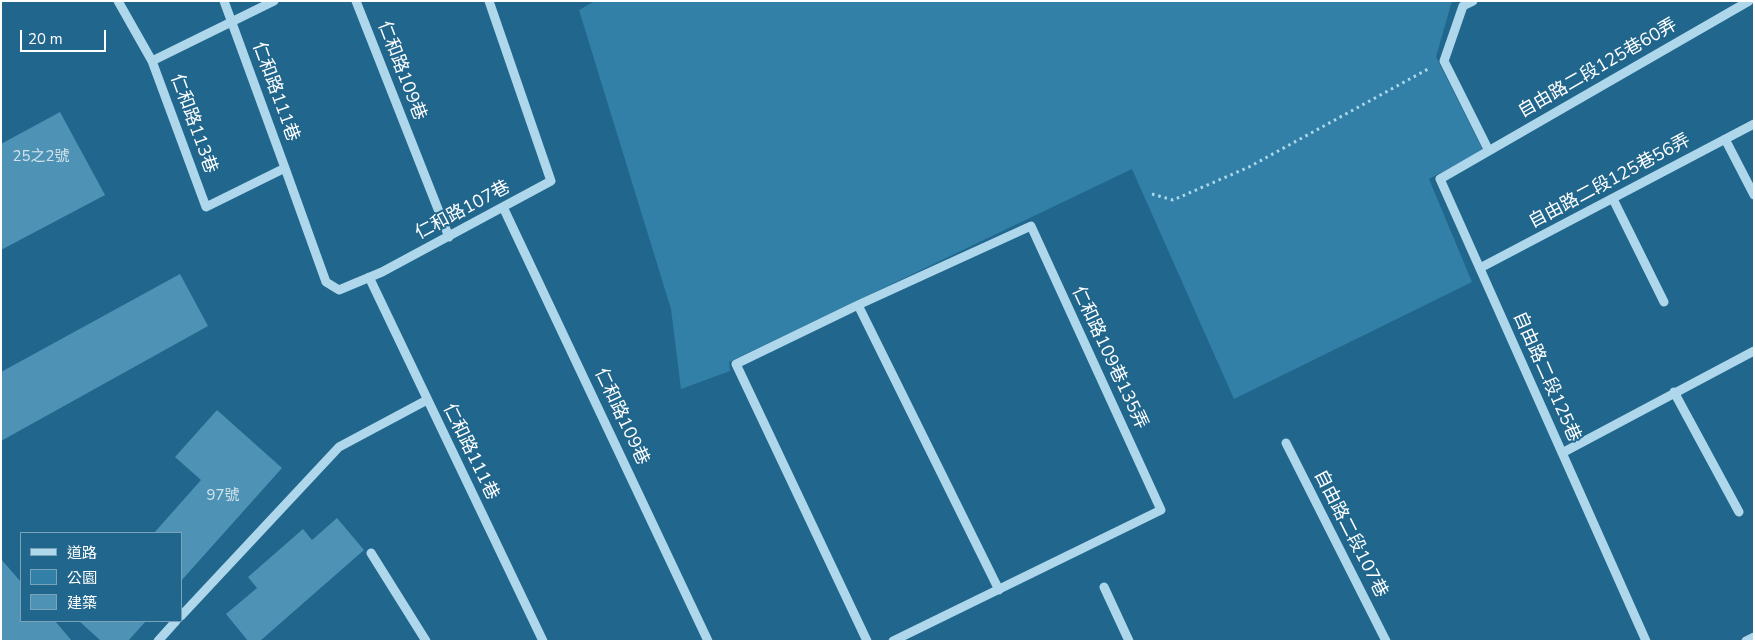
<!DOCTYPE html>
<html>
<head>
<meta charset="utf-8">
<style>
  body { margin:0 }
  #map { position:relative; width:1755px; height:642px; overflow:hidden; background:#21668c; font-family:"Nunito Sans","Noto Sans TC",sans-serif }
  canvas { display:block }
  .frame { position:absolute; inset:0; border:2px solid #fff; pointer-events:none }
  .legend { position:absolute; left:20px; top:532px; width:162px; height:90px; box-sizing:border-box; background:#21668c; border:1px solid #7aa3ba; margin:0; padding:6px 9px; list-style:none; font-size:15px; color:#fff }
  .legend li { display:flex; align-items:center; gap:10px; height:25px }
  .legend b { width:25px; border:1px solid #7aa3ba }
  .scale { position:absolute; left:20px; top:30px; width:86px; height:22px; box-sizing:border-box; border:2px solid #fff; border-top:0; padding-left:6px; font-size:15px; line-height:18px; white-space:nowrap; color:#fff; -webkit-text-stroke:4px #21668c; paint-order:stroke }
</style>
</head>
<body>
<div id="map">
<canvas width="1755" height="642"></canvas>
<div class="frame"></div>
<ul class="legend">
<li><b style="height:6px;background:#afd7eb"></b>道路</li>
<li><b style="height:14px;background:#3280a7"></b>公園</li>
<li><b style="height:14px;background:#4e92b5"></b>建築</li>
</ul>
<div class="scale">20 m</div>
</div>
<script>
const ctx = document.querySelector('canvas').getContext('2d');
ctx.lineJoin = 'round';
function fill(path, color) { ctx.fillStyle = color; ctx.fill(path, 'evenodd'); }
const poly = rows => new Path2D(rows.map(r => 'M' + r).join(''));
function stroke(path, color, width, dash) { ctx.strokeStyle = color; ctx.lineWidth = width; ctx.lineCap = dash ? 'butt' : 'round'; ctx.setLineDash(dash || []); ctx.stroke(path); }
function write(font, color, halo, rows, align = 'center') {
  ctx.font = font + ' "Nunito Sans","Noto Sans TC",sans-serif'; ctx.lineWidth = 4; ctx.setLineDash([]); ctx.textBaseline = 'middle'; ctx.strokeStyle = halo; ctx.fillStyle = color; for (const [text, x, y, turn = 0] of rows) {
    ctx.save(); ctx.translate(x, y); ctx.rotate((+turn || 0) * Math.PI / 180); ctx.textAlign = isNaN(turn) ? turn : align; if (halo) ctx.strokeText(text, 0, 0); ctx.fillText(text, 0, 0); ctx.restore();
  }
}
fill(poly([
  [595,1,1452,1,1436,57,1483,150,1429,179,1472,282,1234,399,1132,169,729,362,730,371,681,389,671,309,579,10]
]), '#3280a7');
fill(poly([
  [60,112,105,195,1,250,1,144],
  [180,274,208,326,1,441,1,372],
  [217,410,282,468,181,581,181,533,154,533,201,480,175,457],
  [337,518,364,550,260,641,248,641,226,614,257,588,248,577,303,529,312,540],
  [1,559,21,582,21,621,55,621,72,641,1,641],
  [79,621,146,621,128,641,101,641]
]), '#4e92b5');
stroke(poly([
  [1152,194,1173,200,1249,167,1428,69]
]), '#afd7eb', 3, [2.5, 4]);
stroke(poly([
  [118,1,152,61,206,207,285,168,224,1],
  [356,1,449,237],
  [1473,1,1463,6,1444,61,1489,151],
  [152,61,274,1],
  [1725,139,1754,195],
  [285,168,326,282,339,290,382,272,551,181,489,1],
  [1613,199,1664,302],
  [503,207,708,641],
  [1480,268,1754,124],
  [369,277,543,641],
  [858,305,999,590],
  [1674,392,1739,512],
  [1286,443,1386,641],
  [1562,453,1754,351],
  [371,553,426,641],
  [1104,587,1129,641],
  [181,616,339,447,427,400],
  [158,641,176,621],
  [867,641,736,364,858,305,1031,226,1161,510,893,641],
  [1646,641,1440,179,1749,1],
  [1746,641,1754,637]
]), '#afd7eb', 9);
write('15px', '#d3e4ec', null, [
  ["25之2號",41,157],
  ["97號",223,496]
]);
write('18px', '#fff', '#21668c', [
  ["自由路二段125巷60弄",1598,69,-30],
  ["仁和路109巷",401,71,69],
  ["仁和路111巷",275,92,70],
  ["仁和路113巷",193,124,70],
  ["自由路二段125巷56弄",1610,182,-28],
  ["仁和路107巷",463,211,-28],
  ["仁和路109巷135弄",1109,358,65],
  ["自由路二段125巷",1546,377,66],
  ["仁和路109巷",621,417,65],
  ["仁和路111巷",470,452,64],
  ["自由路二段107巷",1350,534,63]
]);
</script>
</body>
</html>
